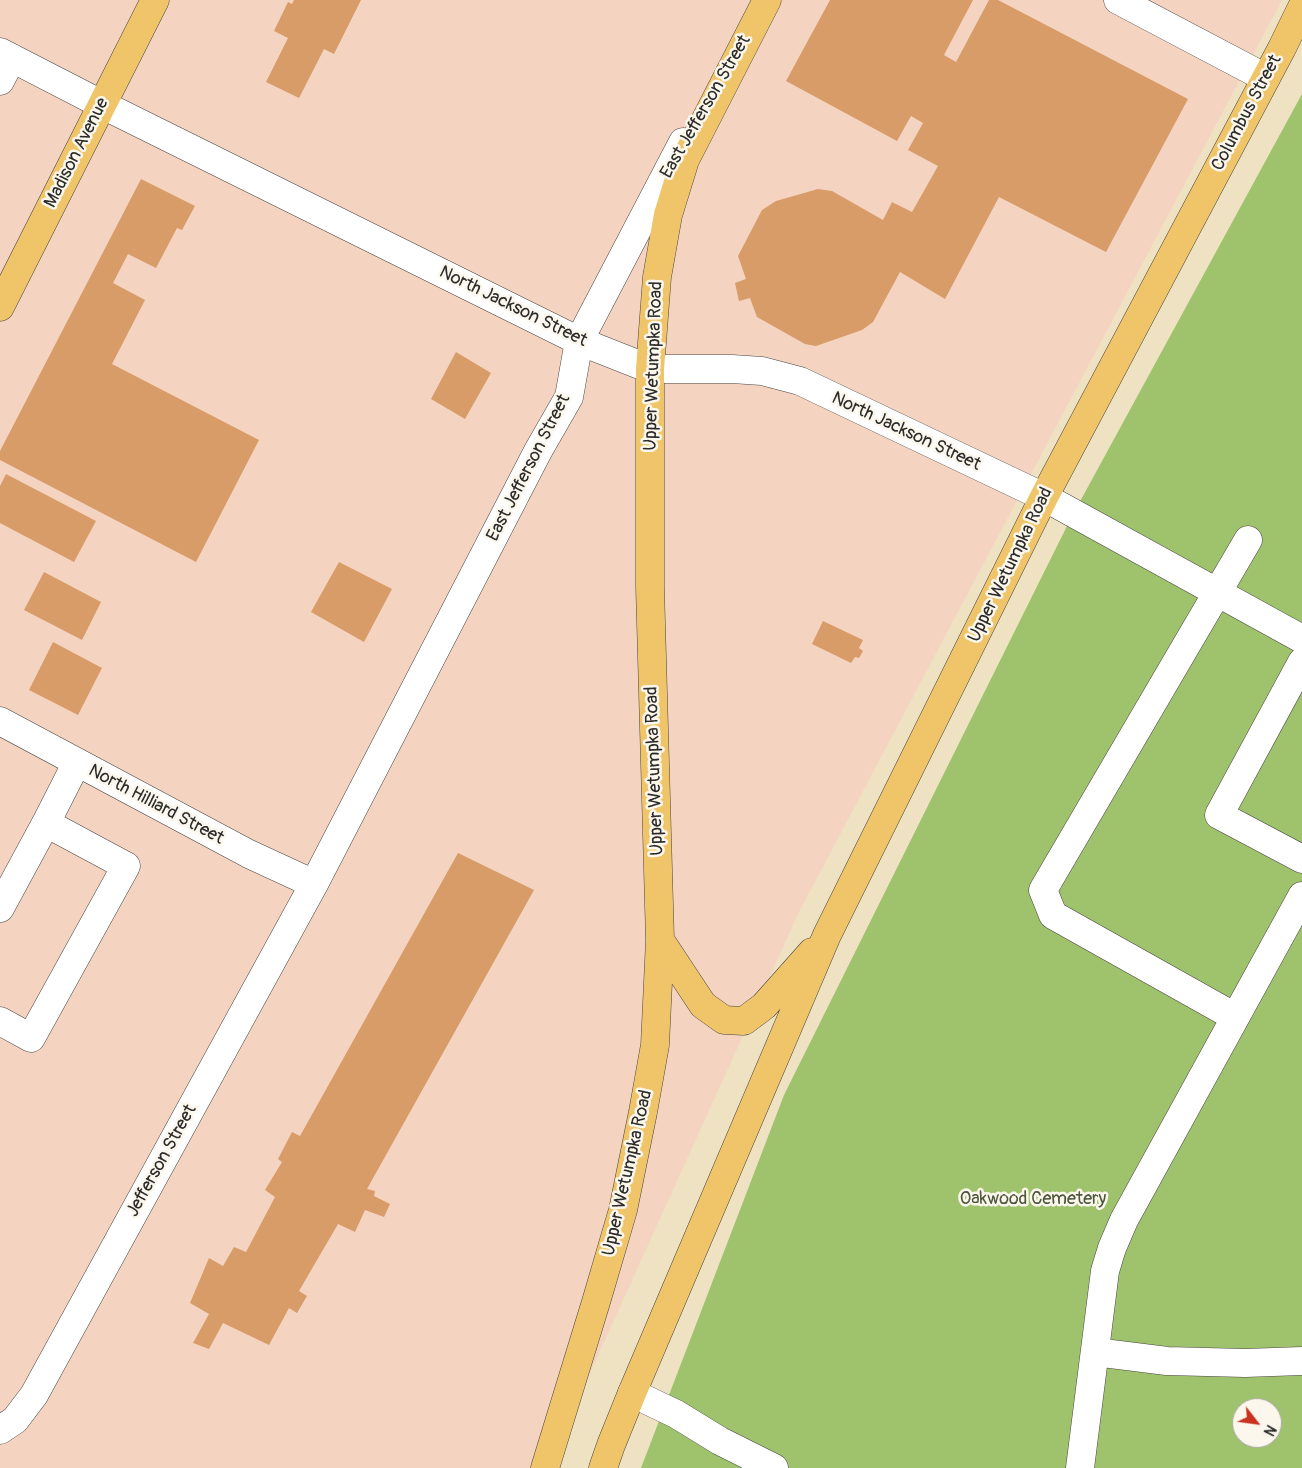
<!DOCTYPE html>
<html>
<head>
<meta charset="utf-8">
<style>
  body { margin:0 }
  #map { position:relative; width:1302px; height:1468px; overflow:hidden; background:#eee2c3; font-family:Pangolin,sans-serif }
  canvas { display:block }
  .north { position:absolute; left:1232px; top:1398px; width:50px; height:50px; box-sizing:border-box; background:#fbf7ec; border:1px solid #a8a59f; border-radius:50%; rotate:120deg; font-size:14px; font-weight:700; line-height:20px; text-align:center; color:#2b2b2b }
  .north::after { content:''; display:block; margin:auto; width:18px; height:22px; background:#c8321e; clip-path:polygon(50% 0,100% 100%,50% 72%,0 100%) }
</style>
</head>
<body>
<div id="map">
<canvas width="1302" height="1468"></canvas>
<div class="north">N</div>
</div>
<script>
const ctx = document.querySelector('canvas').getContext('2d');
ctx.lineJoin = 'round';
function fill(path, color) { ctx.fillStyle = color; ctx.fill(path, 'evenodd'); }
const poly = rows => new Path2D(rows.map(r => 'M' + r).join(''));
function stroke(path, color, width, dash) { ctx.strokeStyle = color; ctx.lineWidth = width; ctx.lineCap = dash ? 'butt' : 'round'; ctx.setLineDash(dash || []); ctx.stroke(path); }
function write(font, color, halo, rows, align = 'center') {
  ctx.font = font + ' Pangolin,sans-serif'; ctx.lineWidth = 5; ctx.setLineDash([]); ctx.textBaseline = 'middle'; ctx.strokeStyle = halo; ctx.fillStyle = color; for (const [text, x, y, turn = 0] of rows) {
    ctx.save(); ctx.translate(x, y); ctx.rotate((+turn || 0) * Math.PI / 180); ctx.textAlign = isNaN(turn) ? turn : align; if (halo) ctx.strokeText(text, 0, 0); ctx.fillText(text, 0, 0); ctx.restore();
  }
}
fill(poly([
  [0,0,1282,0,799,912,547,1468,0,1468]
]), '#f4d3c1');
fill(poly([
  [1302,94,1302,1468,641,1468,784,1095,1071,518],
  [1242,1408,1272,1408,1272,1438,1242,1438]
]), '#9fc26c');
fill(poly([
  [294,0,361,0,334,54,324,49,299,98,266,82,288,38,274,31,288,2,292,4],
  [830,0,973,0,944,55,956,62,989,0,998,0,1188,99,1106,252,999,197,945,299,900,272,873,322,862,330,816,346,805,344,757,317,750,298,739,301,735,283,746,279,738,256,762,210,776,201,818,189,832,191,883,220,892,202,912,212,938,166,908,150,923,123,911,116,897,141,786,81],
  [141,179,195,206,182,230,177,228,156,268,128,254,113,283,145,300,112,364,259,440,196,562,0,460,0,451],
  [456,352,491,373,465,419,431,399],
  [6,474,96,521,74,562,0,523,0,486],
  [339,562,392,589,364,642,311,612],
  [44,572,101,602,82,640,24,610],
  [823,621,863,640,859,648,863,651,859,658,855,657,851,663,812,644],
  [53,642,102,668,78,715,29,690],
  [458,853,534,890,367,1189,375,1191,374,1196,390,1204,384,1217,365,1210,355,1232,338,1224,299,1291,307,1296,297,1313,289,1308,269,1345,223,1323,209,1349,193,1343,209,1314,190,1303,209,1258,223,1266,234,1247,246,1252,275,1197,265,1190,282,1162,278,1159,292,1132,300,1136]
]), '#d89c69');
const minor = poly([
  [1118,0,1266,78],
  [0,52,101,104,579,341,650,369,732,369,762,371,800,381,1044,497,1302,639],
  [0,81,12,58],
  [1302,662,1219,815,1302,859],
  [0,721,249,854,314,884],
  [0,908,46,823,77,762],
  [1235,1017,1053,915,1043,890,1248,540],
  [0,1021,31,1038,126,866,46,823],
  [1095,1352,1167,1361,1245,1363,1302,1361],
  [632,1393,676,1414,720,1441,774,1468],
  [0,1430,15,1420,34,1395,314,884,538,451,569,397,579,341,683,142],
  [1080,1468,1105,1271,1112,1248,1124,1220,1302,896]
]);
const major = poly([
  [0,307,155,0],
  [660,940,703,1005,724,1020,744,1021,764,1006,812,952],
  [545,1468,596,1302,623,1210,643,1112,655,1045,660,940,650,587,650,369,657,277,668,215,685,160,767,0],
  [603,1468,611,1445,632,1393,827,935,1044,497,1282,48,1302,7]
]);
stroke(minor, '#484642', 29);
stroke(major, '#484642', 29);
stroke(minor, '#fff', 28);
stroke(major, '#f0c469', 28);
write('18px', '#2b2b2b', '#fbf7ec', [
  ["East Jefferson Street",706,107,-60],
  ["Columbus Street",1247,113,-62],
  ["Madison Avenue",77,153,-63],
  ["North Jackson Street",513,307,26],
  ["Upper Wetumpka Road",654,366,-88],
  ["North Jackson Street",906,432,25],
  ["East Jefferson Street",529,468,-63],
  ["Upper Wetumpka Road",1011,565,-64],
  ["Upper Wetumpka Road",655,771,-92],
  ["North Hilliard Street",156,805,28],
  ["Jefferson Street",162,1161,-61],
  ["Upper Wetumpka Road",628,1173,-77]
]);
write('18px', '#4e583e', '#fbf7ec', [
  ["Oakwood Cemetery",1033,1199]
]);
</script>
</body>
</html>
